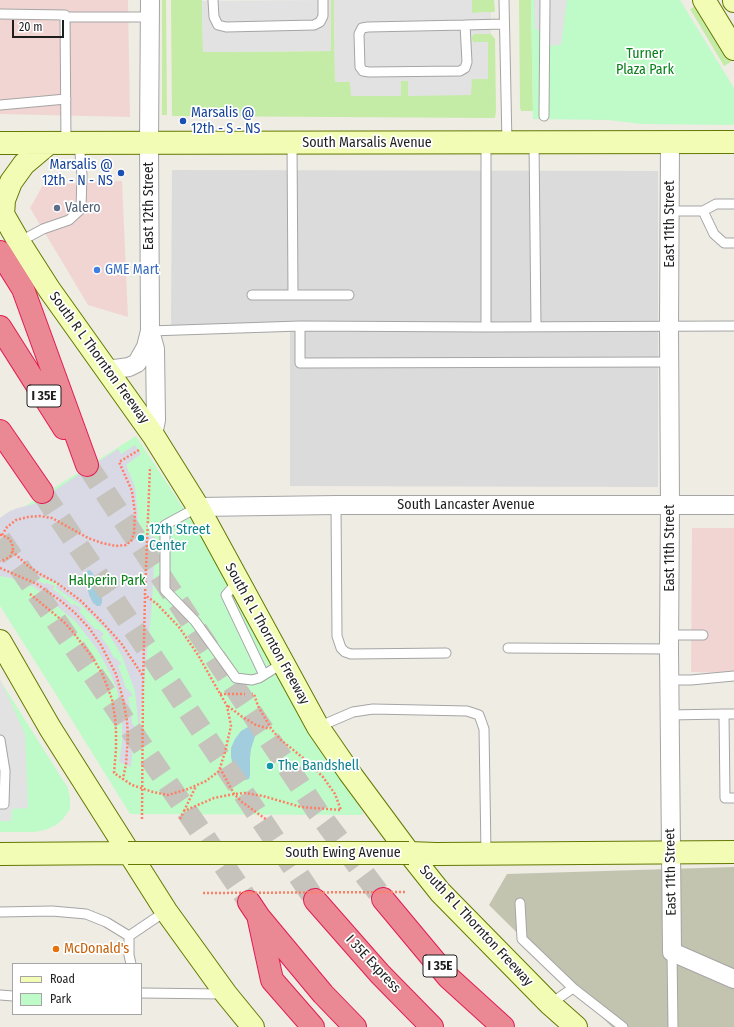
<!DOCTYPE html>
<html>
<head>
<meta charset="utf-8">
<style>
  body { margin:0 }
  #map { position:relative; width:734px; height:1027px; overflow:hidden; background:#efece4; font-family:"Fira Sans Condensed",sans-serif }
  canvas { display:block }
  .legend { position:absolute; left:12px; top:963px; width:130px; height:52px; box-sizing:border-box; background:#fff; border:1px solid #a5a5a5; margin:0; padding:5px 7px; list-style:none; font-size:12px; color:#1e1e1e }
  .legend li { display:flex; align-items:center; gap:8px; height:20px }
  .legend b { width:20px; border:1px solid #a5a5a5 }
  .scale { position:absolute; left:12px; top:20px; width:52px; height:18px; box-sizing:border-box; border:2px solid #1e1e1e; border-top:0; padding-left:5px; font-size:12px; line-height:14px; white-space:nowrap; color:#1e1e1e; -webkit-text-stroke:3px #fff; paint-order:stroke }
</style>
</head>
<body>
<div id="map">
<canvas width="734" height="1027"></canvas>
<ul class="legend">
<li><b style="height:5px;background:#f3fcb5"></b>Road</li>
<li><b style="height:11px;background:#bffbc8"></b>Park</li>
</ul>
<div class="scale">20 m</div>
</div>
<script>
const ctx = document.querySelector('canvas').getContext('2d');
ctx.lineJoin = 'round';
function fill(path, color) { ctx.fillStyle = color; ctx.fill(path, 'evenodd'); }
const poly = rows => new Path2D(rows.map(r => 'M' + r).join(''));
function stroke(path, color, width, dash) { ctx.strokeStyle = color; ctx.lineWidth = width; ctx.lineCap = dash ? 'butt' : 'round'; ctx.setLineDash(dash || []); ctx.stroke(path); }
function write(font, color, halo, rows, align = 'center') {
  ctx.font = font + ' "Fira Sans Condensed",sans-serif'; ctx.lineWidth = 3.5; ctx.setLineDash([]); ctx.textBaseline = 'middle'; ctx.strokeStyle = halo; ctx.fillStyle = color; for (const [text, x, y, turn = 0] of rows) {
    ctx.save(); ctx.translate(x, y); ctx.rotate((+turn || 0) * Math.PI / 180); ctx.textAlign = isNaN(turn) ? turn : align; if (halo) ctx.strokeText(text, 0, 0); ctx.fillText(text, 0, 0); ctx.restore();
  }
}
fill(poly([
  [172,170,658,171,658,487,290,486,290,326,171,326]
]), '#dcdbdb');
fill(poly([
  [0,0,128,0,130,117,0,114],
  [122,181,128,317,88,305,30,208,43,185],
  [692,528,734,528,734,673,691,672]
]), '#f1d5d2');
fill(poly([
  [734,867,734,1027,612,1027,489,905,507,874]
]), '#c3c4af');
fill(poly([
  [162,0,166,0,167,115,162,115],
  [171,0,202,0,203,52,331,51,331,0,334,0,335,82,351,82,351,96,401,96,400,81,408,81,408,95,471,80,473,79,488,79,488,43,473,42,471,38,473,34,491,34,495,39,496,111,495,118,172,116],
  [472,0,494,0,495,10,494,12,472,13],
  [519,0,531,0,533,111,521,111,520,107],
  [696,6,731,62,724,66,690,9]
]), '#c4eca7');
fill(poly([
  [531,0,680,0,734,88,734,125,642,124,608,120,533,119],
  [136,436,197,529,211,552,257,637,297,713,362,811,363,814,361,815,130,814,52,688,0,606,0,522],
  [0,680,68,788,70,798,70,809,63,819,56,825,45,830,34,832,0,832]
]), '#bffbc8');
fill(poly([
  [331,0,331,51,203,52,202,1],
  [334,0,472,0,472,13,491,12,491,34,474,34,471,38,473,42,488,42,488,79,473,79,472,80,471,95,408,96,408,81,401,81,401,96,351,96,350,82,335,82],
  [534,0,567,0,561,45,540,46,540,32,535,28],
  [0,679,25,734,28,808,12,809,11,821,0,821]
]), '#e2e2e2');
fill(poly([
  [135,445,141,454,126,465,135,487,138,517,138,534,155,537,152,605,139,730,135,691,122,656,107,631,82,606,56,588,57,583,17,570,45,584,47,583,55,586,53,589,65,598,72,605,74,604,82,608,79,611,95,629,98,629,104,634,101,637,108,646,114,658,116,658,122,664,118,666,122,676,126,689,128,689,133,696,128,697,131,711,132,723,133,724,136,731,132,731,133,747,131,767,119,762,122,743,122,712,117,690,110,673,97,649,77,623,49,599,34,587,11,578,0,576,0,518,10,511,18,508,34,504,118,449,121,454]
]), '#d9d8e5');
fill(poly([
  [90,570,99,582,102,592,102,603,100,606,97,606,93,603,89,595,85,576,87,571],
  [253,725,257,730,251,749,250,758,250,775,249,779,245,780,242,779,238,775,233,767,231,757,231,748,235,739,241,731,248,727]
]), '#a2cddf');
stroke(poly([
  [87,465,317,811,383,899],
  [42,492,315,900],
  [0,539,249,902]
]), '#c5c3bc', 22, [22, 11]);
const lane = poly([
  [213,0,214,17,218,25,226,27,314,25,320,22,323,16,323,0],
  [504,0,507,143],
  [0,14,65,15,66,143],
  [65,17,150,17],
  [465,25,467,62,465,68,460,71,369,72,363,71,360,67,359,34,362,28,368,27,465,25,504,24],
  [0,105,66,99],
  [544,116,545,0],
  [486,143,486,327],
  [534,143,536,327],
  [670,211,703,211,714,234,724,243,734,243],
  [703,211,716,204,734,204],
  [19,242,43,229,69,220,81,209,82,175,79,143],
  [252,295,293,295,292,142],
  [293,295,349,295],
  [150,331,300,326],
  [669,362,300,363,300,326,486,327,734,326],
  [336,505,337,636,341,648,345,652,351,654,446,653],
  [198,507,165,525,165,590,195,621,236,678,252,680,259,678,283,663],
  [238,581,226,595,264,675],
  [669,635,703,635],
  [508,648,669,649],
  [669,680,691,680,734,676],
  [734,714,724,714,725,798,734,798],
  [669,715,724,714],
  [318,727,353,712,373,709,467,711,479,715,484,729,486,853],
  [0,740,5,771,4,804,0,804],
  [520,903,522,939,573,988],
  [0,912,52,911,86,914,106,922,129,936],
  [672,952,673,1027],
  [131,964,129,955,129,936,166,911],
  [141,993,223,994],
  [0,995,13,996],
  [550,1004,573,988,623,1027]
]);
const street = poly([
  [150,0,149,143,150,331,155,349,156,420,153,435],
  [670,143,669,326,670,506,669,649,672,952,734,979],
  [106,368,115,369,129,367,137,363,146,347,150,331],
  [198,507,336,505,734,505]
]);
const secondary = poly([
  [704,0,734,49],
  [734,0,734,1],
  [0,143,734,142],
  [0,209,19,242,49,289,153,435,198,507,318,727,349,772,409,853,440,892,550,1004,576,1027],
  [0,213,3,215,4,200,11,182,24,164,49,143],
  [0,641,50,728,166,911,226,994,253,1027],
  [409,853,436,854,734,852],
  [0,854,128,853]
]);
const highway = poly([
  [0,252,23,289,87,465],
  [0,327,64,428],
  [0,431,42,492],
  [383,899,448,977,503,1027],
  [315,900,380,974,432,1027],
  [249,902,259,917,323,994,355,1027],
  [259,920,272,980,313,1027]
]);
stroke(lane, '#a5a5a5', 11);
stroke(street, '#a5a5a5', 20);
stroke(secondary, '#647901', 24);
stroke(highway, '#e11d53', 24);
stroke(poly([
  [0,535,2,535,8,538,12,543,13,550,10,557,4,560,0,561],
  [2,535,7,527,16,520,28,517,39,516,52,518,88,538,102,543,116,546,126,545,131,541,134,533,135,513,132,491,119,462,139,450],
  [12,551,27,565,40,574,57,583,80,600,101,621,121,643,143,676],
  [0,568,37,584,61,601,75,613,89,628,101,645,116,674,123,699,127,721,128,737,126,764,123,779],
  [30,594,64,622,72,631,90,654,102,673,112,699,115,717,116,731,116,749,114,773,132,785,153,792,168,795,188,789,206,781,219,771,225,752,231,726,227,706,198,655,179,627,157,604,145,595],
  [220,694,245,694],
  [228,706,241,716,256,725,270,729],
  [220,768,234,794,242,802,267,820],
  [184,811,196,786],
  [142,819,143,686,145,595,150,467],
  [180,819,184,811,214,798,234,794,245,793,263,796,301,807,341,810,335,794,323,777,307,761,281,740,272,730,258,706,254,694,252,694]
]), '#ff7f65', 2.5, [2, 2]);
stroke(lane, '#fff', 9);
stroke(street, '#fff', 18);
stroke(secondary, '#f3fcb5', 22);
stroke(highway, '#ea8894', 22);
const secondaryBridge = poly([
  [128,853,409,853]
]);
stroke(secondaryBridge, '#647901', 24, []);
stroke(poly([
  [203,893,405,892]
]), '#ff7f65', 2.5, [2, 2]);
stroke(secondaryBridge, '#f3fcb5', 22);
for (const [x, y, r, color] of [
  [183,121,4,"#1a4fb4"],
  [121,173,4,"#1a4fb4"],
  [57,208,4,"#5c6f8a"],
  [97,270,4,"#3f7fe0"],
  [141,538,4,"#0f9aa8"],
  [270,766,4,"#0f9aa8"],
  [56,949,4,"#e8710a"]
]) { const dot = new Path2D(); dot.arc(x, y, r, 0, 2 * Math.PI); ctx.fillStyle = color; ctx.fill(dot); stroke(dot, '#fff', 1.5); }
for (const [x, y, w] of [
  [44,396,34],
  [440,966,34]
]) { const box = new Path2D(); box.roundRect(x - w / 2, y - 11, w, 22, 3); ctx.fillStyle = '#fff'; ctx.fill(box); stroke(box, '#1e1e1e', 1); }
write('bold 13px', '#1e1e1e', null, [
  ["I 35E",44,396],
  ["I 35E",440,966]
]);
write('14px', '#07811a', '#fff', [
  ["Turner",645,54],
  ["Plaza Park",645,70],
  ["Halperin Park",107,581]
]);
write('14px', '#164399', '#fff', [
  ["Marsalis @",191,113],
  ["12th - S - NS",191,129],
  ["Marsalis @",113,165,"right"],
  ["12th - N - NS",113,181,"right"]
], 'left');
write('14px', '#1e1e1e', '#fff', [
  ["South Marsalis Avenue",367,143],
  ["East 12th Street",149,206,-90],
  ["East 11th Street",670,224,-90],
  ["South R L Thornton Freeway",99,358,54],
  ["South Lancaster Avenue",466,505],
  ["East 11th Street",670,548,-90],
  ["South R L Thornton Freeway",267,634,61],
  ["South Ewing Avenue",343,853],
  ["East 11th Street",671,872,-91],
  ["South R L Thornton Freeway",476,926,47],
  ["I 35E Express",373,964,47]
]);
write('14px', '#4e5e75', '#fff', [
  ["Valero",65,208]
], 'left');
write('14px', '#366cbe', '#fff', [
  ["GME Mart",105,270]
], 'left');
write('14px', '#0d838f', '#fff', [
  ["12th Street",149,530],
  ["Center",149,546],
  ["The Bandshell",278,766]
], 'left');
write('14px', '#c56008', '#fff', [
  ["McDonald's",64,949]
], 'left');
</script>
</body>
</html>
